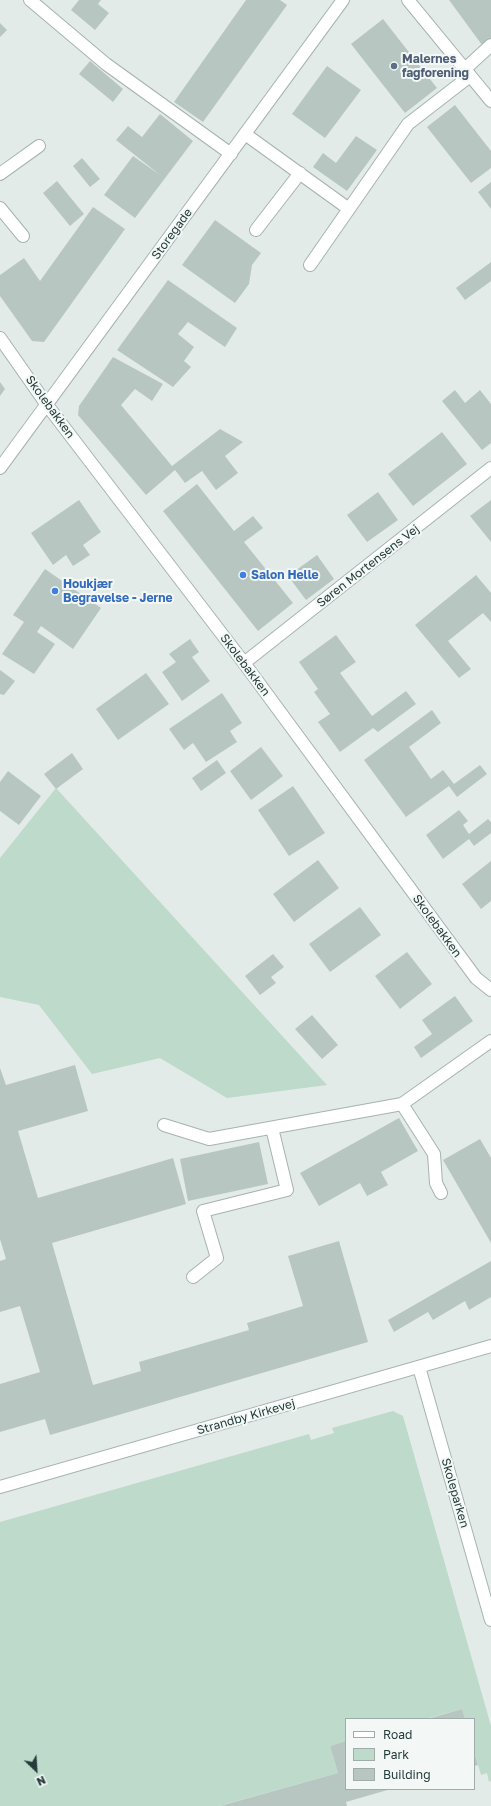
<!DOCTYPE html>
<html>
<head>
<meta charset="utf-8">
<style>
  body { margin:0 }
  #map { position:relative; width:491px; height:1806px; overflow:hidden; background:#e3ebe9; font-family:"Golos Text",sans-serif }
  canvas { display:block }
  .legend { position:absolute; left:345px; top:1718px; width:130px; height:72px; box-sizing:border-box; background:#f3f8f6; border:1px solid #a0acaa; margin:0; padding:5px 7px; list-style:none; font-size:12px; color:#243b39 }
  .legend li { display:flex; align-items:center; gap:8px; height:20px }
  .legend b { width:20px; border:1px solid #a0acaa }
  .north { position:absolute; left:16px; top:1750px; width:40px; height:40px; -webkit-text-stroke:3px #f3f8f6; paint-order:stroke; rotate:155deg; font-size:11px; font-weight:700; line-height:16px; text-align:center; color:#243b39 }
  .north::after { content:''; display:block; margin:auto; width:14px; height:18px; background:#243b39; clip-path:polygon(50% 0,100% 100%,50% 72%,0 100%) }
</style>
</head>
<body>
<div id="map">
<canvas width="491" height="1806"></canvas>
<ul class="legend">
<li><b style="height:5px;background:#fff"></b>Road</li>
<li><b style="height:11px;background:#bddacb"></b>Park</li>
<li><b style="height:11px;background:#b8c6c2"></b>Building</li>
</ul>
<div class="north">N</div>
</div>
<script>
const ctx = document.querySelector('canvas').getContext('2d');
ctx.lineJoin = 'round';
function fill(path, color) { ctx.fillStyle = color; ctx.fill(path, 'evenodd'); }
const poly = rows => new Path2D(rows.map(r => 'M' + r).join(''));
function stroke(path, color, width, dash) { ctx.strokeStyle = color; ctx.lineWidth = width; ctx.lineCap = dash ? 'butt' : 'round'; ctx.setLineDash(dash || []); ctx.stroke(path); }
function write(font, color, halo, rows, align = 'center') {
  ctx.font = font + ' "Golos Text",sans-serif'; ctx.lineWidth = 4; ctx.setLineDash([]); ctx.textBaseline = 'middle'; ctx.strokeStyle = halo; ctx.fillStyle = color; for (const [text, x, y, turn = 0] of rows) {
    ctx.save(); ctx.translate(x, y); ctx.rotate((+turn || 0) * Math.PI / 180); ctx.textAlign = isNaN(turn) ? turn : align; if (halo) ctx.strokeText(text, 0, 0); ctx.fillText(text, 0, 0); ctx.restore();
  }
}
fill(poly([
  [56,788,327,1085,227,1098,160,1058,92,1074,39,1005,0,997,0,858],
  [393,1411,403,1416,491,1726,491,1781,489,1782,487,1773,481,1775,474,1751,474,1719,465,1719,462,1709,425,1719,346,1719,346,1741,330,1746,338,1773,219,1806,0,1806,0,1522,309,1434,311,1440,334,1433,332,1428]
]), '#bddacb');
fill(poly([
  [79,0,101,0,98,4,109,13,95,30,71,10],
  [246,0,280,0,287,5,203,122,174,102],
  [449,0,491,0,491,38,482,45],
  [383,19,437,88,405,113,351,44],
  [0,23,7,30,0,37],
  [90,61,123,89,113,102,79,74],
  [327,66,361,90,325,138,292,114],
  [455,105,491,151,491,168,471,183,427,127],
  [160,114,193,141,135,218,104,195,133,156,160,175,116,140,128,126,142,137],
  [356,136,377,150,347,191,313,167,323,153,336,163],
  [82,158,100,179,90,187,73,166],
  [57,181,84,214,70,226,43,193],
  [491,182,491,209,478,192],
  [93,207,125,229,44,342,32,341,0,296,0,275,24,258,40,281],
  [215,220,261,253,252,265,249,284,235,303,182,265],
  [491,262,491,281,465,300,456,288],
  [168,280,237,328,225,347,188,322,178,334,194,347,184,361,191,367,173,387,117,350],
  [113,357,163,384,152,401,135,389,121,405,172,466,220,429,243,442,225,456,238,473,216,490,202,471,185,483,175,470,146,495,78,415,79,406],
  [0,382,5,389,0,396],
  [455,390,465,403,480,390,491,404,491,443,482,450,442,401],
  [442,432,467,464,413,506,388,474],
  [197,484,234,531,253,516,263,528,244,542,293,603,258,631,163,511],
  [378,492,398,520,367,542,347,515],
  [79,500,101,532,83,545,90,555,73,566,66,555,53,565,31,533],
  [491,500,491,542,470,516],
  [317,555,334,579,306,600,288,576],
  [45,569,101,608,73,649,41,626,37,632,55,644,34,674,2,654,24,622,13,615],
  [476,575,491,593,491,622,483,613,448,641,471,669,459,678,415,625],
  [336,635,356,662,340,673,372,716,406,691,416,704,378,732,373,728,340,752,318,722,330,714,314,692,318,689,299,662],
  [190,639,199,652,192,657,210,681,182,701,162,672,176,662,169,654],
  [0,670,15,681,4,695,0,694],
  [146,673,169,704,118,740,96,709],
  [222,693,242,723,230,731,237,742,206,762,193,743,184,750,169,729],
  [432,710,441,723,409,747,431,779,443,770,454,784,480,765,487,774,457,797,449,786,406,817,364,760],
  [261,747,283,776,251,800,230,771],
  [72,753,83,769,56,789,44,774],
  [217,760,226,773,201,791,192,778],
  [8,771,41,796,19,825,0,811,0,782],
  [293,786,325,833,289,856,258,810],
  [459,810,468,821,463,825,469,834,488,819,491,822,491,833,474,846,469,839,443,859,426,835],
  [318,860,339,888,294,922,273,894],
  [491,861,491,901,481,909,462,884],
  [360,907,381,935,330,972,309,944],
  [407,952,432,984,400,1009,375,976],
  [273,954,284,967,271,977,276,983,260,995,245,976],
  [455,996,473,1021,421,1058,414,1047,432,1034,422,1020],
  [312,1015,338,1045,322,1059,295,1029],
  [75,1065,88,1111,18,1131,38,1198,173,1158,186,1204,52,1243,93,1385,141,1371,139,1362,249,1330,247,1323,303,1306,288,1256,339,1241,368,1342,50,1435,45,1419,0,1432,0,1384,40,1372,20,1306,0,1312,0,1261,6,1259,0,1239,0,1068,6,1085],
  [399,1118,418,1151,381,1172,388,1185,367,1196,360,1183,319,1206,300,1173],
  [480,1139,491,1158,491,1243,443,1160],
  [259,1142,268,1184,188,1201,180,1159],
  [491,1261,491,1297,469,1310,465,1301,433,1320,428,1312,394,1332,388,1320],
  [462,1709,465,1719,427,1719],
  [346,1741,346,1789,391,1789,346,1802,347,1806,220,1806,338,1773,330,1746],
  [474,1752,478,1765,474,1766]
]), '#b8c6c2');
const service = poly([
  [30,0,106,64,231,154],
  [465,69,491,45],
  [245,134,349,209],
  [0,174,39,146],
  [0,208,23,236],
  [256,230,300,173],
  [310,265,408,124,470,76],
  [402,1104,434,1154,436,1183,441,1193],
  [164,1125,209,1139,402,1104,491,1041],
  [193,1277,217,1258,203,1211,287,1190,272,1128]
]);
const minor = poly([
  [408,0,491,101],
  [244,663,491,468],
  [419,1367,491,1620]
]);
const tertiary = poly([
  [0,338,47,405,244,663,476,978,491,990],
  [0,468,343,0],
  [0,1487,491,1346]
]);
stroke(service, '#a6b3b1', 14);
stroke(minor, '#a6b3b1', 14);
stroke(tertiary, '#a6b3b1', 14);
stroke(service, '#fff', 12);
stroke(minor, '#fff', 12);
stroke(tertiary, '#fff', 12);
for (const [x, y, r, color] of [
  [394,66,4,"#5c6f8a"],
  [243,575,4,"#3f7fe0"],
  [55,591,4,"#3f7fe0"]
]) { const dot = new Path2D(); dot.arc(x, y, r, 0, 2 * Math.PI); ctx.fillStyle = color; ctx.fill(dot); stroke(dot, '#f3f8f6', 1.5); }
write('bold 12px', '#4e5e75', '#f3f8f6', [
  ["Malernes",402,59],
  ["fagforening",402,73]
], 'left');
write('12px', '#243b39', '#f3f8f6', [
  ["Storegade",172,234,-54],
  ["Skolebakken",50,407,54],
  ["Søren Mortensens Vej",368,566,-38],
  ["Skolebakken",245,665,53],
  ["Skolebakken",437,926,54],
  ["Strandby Kirkevej",246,1417,-16],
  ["Skoleparken",455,1493,74]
]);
write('bold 12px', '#366cbe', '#f3f8f6', [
  ["Salon Helle",251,575],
  ["Houkjær",63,584],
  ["Begravelse - Jerne",63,598]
], 'left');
</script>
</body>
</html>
